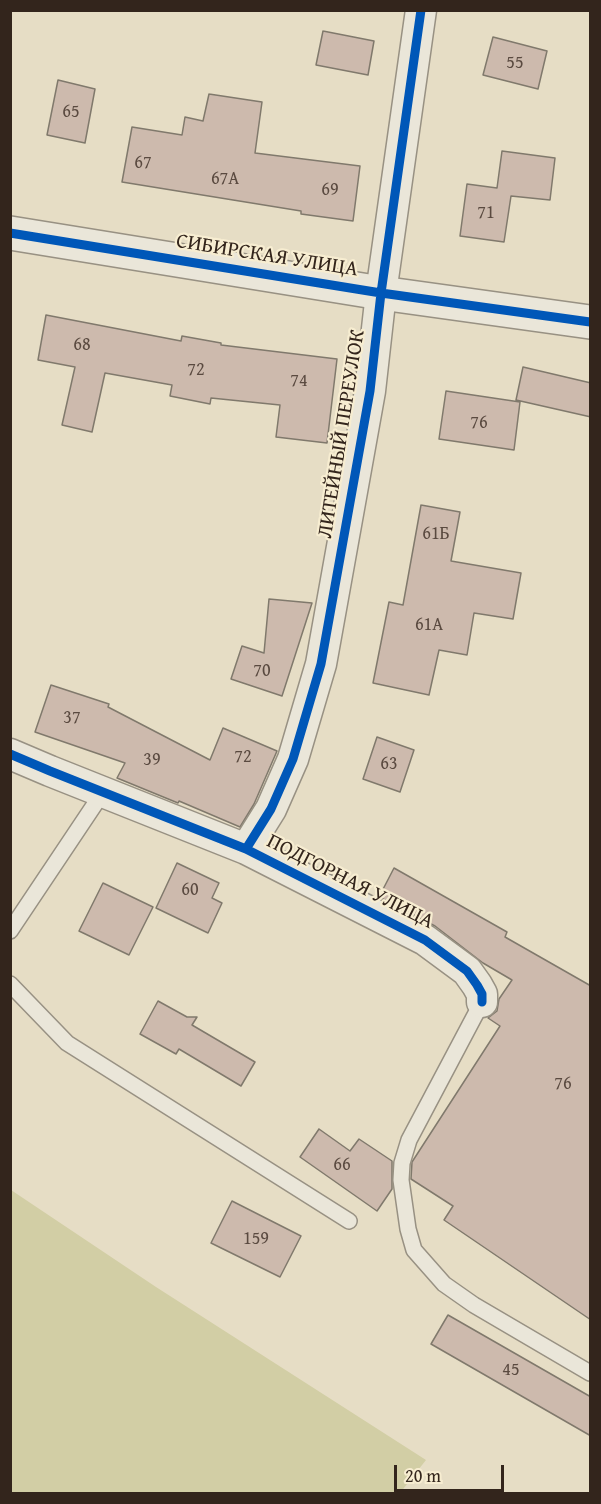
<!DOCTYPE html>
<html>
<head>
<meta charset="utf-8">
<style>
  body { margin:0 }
  #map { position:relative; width:601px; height:1504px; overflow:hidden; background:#e6ddc5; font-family:"Gentium Book Plus",serif }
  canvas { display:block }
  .frame { position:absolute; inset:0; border:12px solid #33251c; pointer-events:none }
  .scale { position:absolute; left:394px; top:1465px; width:110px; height:27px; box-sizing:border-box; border:3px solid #33251c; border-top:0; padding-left:8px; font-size:18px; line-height:21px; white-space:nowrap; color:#33251c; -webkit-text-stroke:4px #f7edd1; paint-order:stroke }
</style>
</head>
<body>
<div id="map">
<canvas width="601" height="1504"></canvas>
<div class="frame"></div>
<div class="scale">20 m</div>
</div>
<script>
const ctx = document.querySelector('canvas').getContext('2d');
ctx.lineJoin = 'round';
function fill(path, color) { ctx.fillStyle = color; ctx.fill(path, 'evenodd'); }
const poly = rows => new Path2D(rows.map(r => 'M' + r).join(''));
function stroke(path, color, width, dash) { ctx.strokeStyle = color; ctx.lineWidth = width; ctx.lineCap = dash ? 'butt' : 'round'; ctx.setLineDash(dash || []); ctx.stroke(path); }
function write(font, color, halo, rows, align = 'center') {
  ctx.font = font + ' "Gentium Book Plus",serif'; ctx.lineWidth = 4.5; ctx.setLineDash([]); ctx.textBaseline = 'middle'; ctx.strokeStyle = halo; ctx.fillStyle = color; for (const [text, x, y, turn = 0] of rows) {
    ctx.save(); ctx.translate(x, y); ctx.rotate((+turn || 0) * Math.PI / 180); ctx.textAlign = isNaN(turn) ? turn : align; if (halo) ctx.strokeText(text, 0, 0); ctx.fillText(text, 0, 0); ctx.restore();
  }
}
fill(poly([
  [11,1190,156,1287,426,1460,400,1493,11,1493]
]), '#d2cea5');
const building = poly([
  [323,31,374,41,368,75,316,65,323,31],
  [493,37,547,51,538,89,483,75,493,37],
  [58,80,95,89,85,143,47,135,58,80],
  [209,94,262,102,255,153,360,166,353,221,301,214,301,211,122,182,132,127,182,135,185,117,203,121,209,94],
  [502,151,555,158,550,200,511,196,504,242,460,236,467,184,497,188,502,151],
  [46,315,181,341,182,336,221,343,221,345,337,359,327,443,276,437,280,405,211,398,210,404,170,396,172,385,105,373,92,432,62,425,75,367,38,360,46,315],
  [523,367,591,383,591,417,516,400,523,367],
  [446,391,520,402,514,450,439,439,446,391],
  [421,505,460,512,451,561,521,573,513,619,474,613,467,655,439,650,429,695,373,683,389,602,403,605,421,505],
  [269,599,312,603,282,696,231,679,242,646,264,653,269,599],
  [51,685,109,704,108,707,210,760,223,728,277,751,254,804,240,827,179,801,178,803,117,778,125,763,35,732,51,685],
  [377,737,414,750,400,792,363,779,377,737],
  [177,863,219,883,212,898,222,903,208,933,156,908,177,863],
  [394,868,507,932,505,937,591,986,591,1320,444,1220,453,1206,411,1179,412,1162,500,1026,488,1018,497,1011,499,999,512,980,483,963,435,926,379,897,394,868],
  [103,883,153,907,129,955,79,931,103,883],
  [158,1001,187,1017,197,1017,192,1025,255,1062,241,1086,179,1049,176,1054,140,1034,158,1001],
  [319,1129,350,1151,359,1139,392,1161,392,1189,377,1211,300,1157,319,1129],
  [232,1201,301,1236,280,1277,211,1243,232,1201],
  [448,1315,591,1397,591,1436,431,1344,448,1315]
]);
fill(building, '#cdbaad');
stroke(building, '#80796c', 1.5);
const service = poly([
  [10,931,103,792],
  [10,984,67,1043,349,1221],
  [482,1002,409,1140,402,1163,401,1180,408,1229,414,1250,444,1284,474,1305,590,1373]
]);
const minor = poly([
  [10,754,50,771,246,849,425,940,467,971,477,985,482,994,482,1002],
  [246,849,271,809,293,759,321,664,370,391,381,293,421,10]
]);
const tertiary = poly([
  [10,233,381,293,590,322]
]);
stroke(service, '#989183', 18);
stroke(minor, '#989183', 33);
stroke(tertiary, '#989183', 36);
stroke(service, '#eae6d9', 15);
stroke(minor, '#eae6d9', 30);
stroke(tertiary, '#eae6d9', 33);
stroke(poly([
  [10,233,381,293,590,322],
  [10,754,50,771,246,849,425,940,467,971,477,985,482,994,482,1002],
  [246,849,271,809,293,759,321,664,370,391,381,293,421,10]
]), '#0057b8', 9);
write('18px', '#5a4a40', null, [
  ["55",515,63],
  ["65",71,112],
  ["67",143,163],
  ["67А",225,179],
  ["69",330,190],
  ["71",486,213],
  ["68",82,345],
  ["72",196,370],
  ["74",299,381],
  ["76",479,423],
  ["61Б",436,534],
  ["61А",429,625],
  ["70",262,671],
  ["37",72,718],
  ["72",243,757],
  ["39",152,760],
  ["63",389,764],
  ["60",190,890],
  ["76",563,1084],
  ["66",342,1165],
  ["159",256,1239],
  ["45",511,1370]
]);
write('21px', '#33251c', '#f7edd1', [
  ["СИБИРСКАЯ УЛИЦА",267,256,9],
  ["ЛИТЕЙНЫЙ ПЕРЕУЛОК",342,434,-81],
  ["ПОДГОРНАЯ УЛИЦА",350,882,27]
]);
</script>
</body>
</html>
